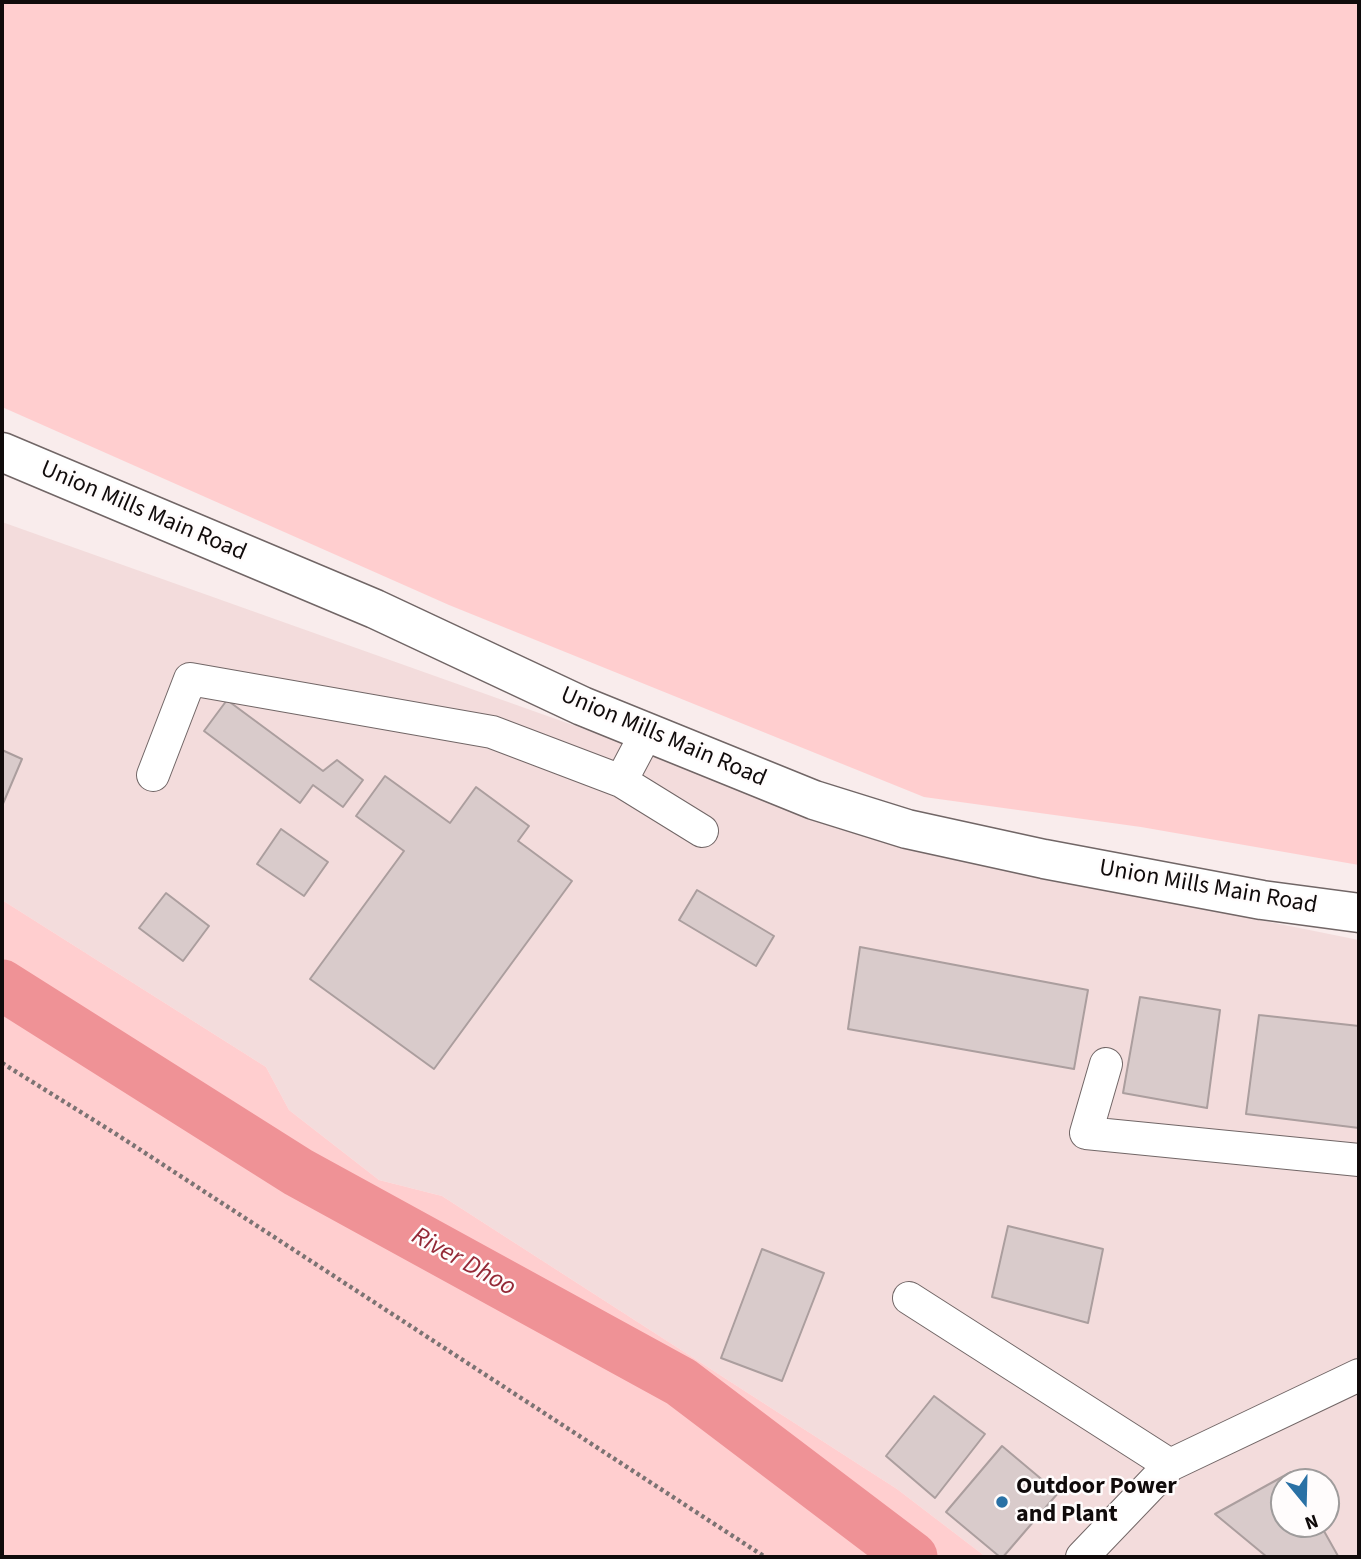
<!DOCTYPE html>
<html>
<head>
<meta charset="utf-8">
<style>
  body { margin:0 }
  #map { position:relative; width:1361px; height:1559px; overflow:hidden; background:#f9ecec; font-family:"Source Sans 3",sans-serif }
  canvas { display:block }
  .frame { position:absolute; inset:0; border:4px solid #100b0b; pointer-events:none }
  .north { position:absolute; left:1270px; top:1468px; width:70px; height:70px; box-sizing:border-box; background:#fffcfc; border:2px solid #9f9c9c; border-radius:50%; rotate:161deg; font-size:19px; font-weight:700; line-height:28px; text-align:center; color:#100b0b }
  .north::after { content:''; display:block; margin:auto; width:24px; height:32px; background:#2a71a5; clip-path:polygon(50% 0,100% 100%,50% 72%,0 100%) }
</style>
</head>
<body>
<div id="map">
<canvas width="1361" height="1559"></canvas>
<div class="frame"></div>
<div class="north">N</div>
</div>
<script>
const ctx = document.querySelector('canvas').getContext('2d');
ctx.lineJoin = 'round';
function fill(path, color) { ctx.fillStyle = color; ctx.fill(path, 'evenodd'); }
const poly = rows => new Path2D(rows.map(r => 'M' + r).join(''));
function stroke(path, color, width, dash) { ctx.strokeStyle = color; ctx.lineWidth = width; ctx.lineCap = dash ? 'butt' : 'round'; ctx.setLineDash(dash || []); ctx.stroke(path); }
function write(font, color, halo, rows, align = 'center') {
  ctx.font = font + ' "Source Sans 3",sans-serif'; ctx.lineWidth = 5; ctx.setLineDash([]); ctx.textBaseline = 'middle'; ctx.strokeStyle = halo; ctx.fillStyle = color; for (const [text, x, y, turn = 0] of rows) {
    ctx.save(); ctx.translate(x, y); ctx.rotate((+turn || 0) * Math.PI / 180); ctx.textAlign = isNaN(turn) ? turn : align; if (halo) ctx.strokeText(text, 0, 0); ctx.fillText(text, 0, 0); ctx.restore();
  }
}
fill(poly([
  [2,522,941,856,1359,940,1359,1557,986,1557,897,1489,442,1196,379,1180,289,1110,266,1067,2,900],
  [1284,1482,1326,1482,1326,1524,1284,1524]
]), '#f3dcdc');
fill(poly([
  [2,2,1359,2,1359,865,1141,827,924,797,449,605,2,407],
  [2,900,266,1067,289,1110,379,1180,442,1196,897,1489,986,1557,2,1557]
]), '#ffcecf');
stroke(poly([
  [2,985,298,1172,681,1382,912,1557]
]), '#ef9296', 51);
const building = poly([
  [227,700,323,771,337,760,363,780,343,807,313,785,300,803,204,731,227,700],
  [2,750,22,759,2,806,2,750],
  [385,776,450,823,476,787,529,826,518,841,572,881,434,1069,310,979,404,851,356,816,385,776],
  [281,829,328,862,304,896,257,864,281,829],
  [697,890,774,936,756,966,679,920,697,890],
  [166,893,209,926,183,961,139,928,166,893],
  [860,947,1088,990,1074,1069,848,1029,860,947],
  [1140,997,1220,1010,1207,1108,1123,1093,1140,997],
  [1259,1015,1359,1026,1359,1128,1246,1114,1259,1015],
  [1008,1226,1103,1249,1088,1323,992,1297,1008,1226],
  [762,1249,824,1273,782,1381,721,1358,762,1249],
  [934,1396,985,1434,935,1498,886,1456,934,1396],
  [1002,1446,1058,1493,1003,1557,1000,1557,946,1512,1002,1446],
  [1291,1472,1297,1482,1284,1482,1284,1524,1320,1524,1338,1556,1335,1557,1267,1557,1215,1514,1291,1472]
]);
fill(building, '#d9cbcb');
stroke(building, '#ab9e9e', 2);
const minor = poly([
  [153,775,190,679,492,732,621,781,647,732],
  [621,781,702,831],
  [1106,1064,1086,1133,1359,1160],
  [909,1298,1170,1465,1359,1375],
  [1082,1557,1170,1465]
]);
const highway = poly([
  [2,452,375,609,582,706,814,800,907,829,1044,859,1262,900,1359,913]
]);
stroke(minor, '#716666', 34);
stroke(highway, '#716666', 41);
stroke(poly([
  [2,1063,116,1134,765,1557]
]), '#7c7373', 4.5, [3.5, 3.5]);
stroke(minor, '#fff', 32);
stroke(highway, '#fff', 38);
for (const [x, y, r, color] of [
  [1002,1502,7,"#2a71a5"]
]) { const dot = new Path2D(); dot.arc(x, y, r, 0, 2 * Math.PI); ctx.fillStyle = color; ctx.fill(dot); stroke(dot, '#fffcfc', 2.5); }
write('24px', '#100b0b', '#fffcfc', [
  ["Union Mills Main Road",143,512,23],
  ["Union Mills Main Road",663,738,23],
  ["Union Mills Main Road",1208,888,10]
]);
write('bold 24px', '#100b0b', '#fffcfc', [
  ["Outdoor Power",1016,1488],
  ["and Plant",1016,1516]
], 'left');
write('italic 26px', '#942937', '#fffcfc', [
  ["River Dhoo",463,1263,29]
]);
</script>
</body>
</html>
